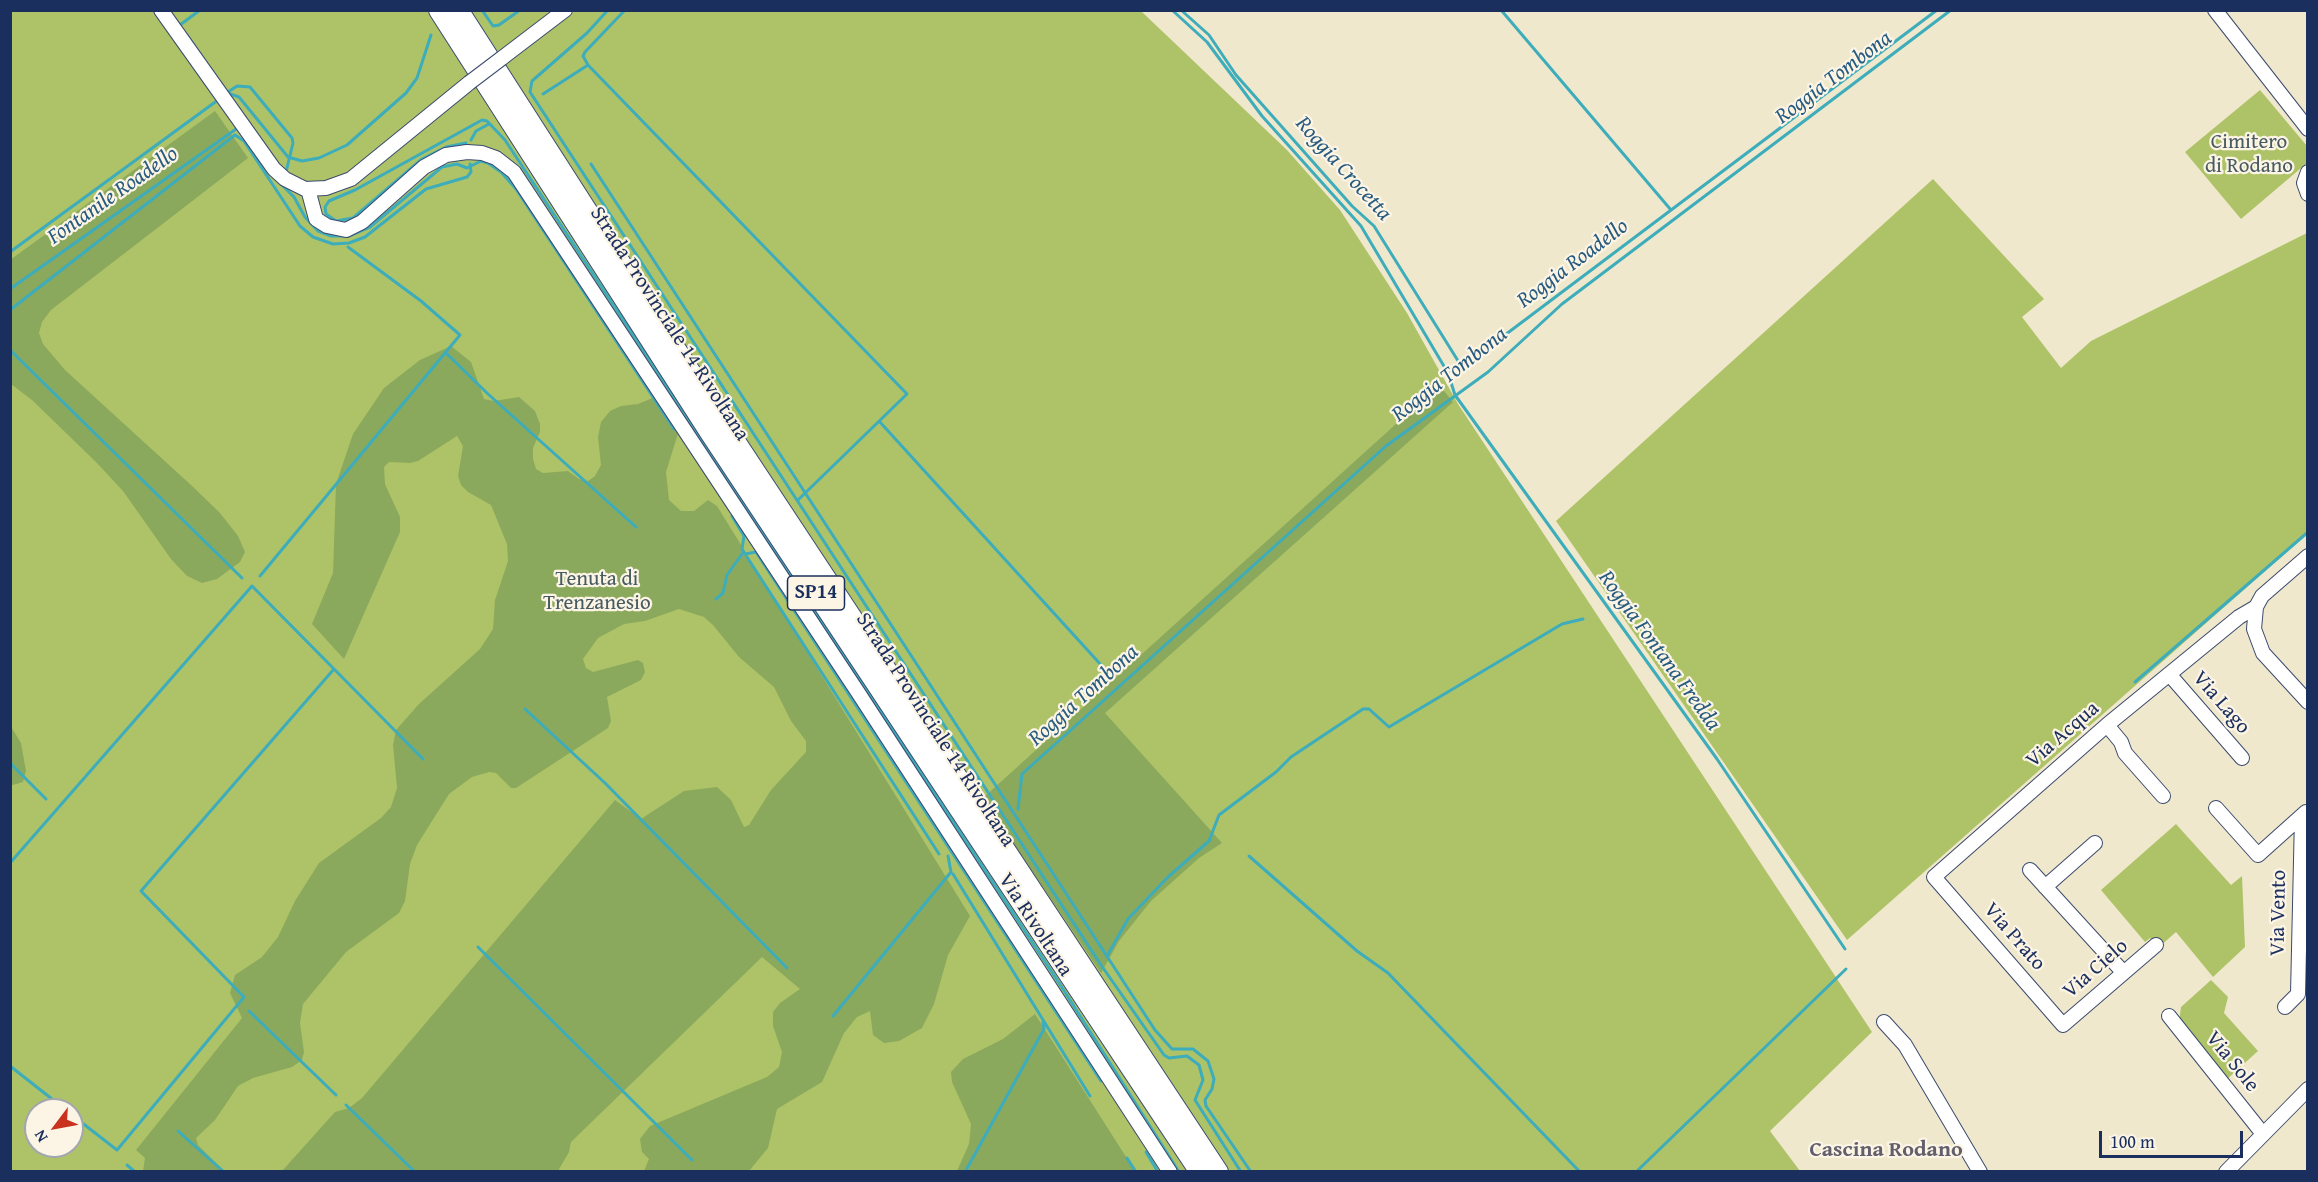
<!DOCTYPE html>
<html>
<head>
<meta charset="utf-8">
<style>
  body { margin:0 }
  #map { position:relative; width:2318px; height:1182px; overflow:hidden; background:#f0e8cc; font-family:"Gentium Book Plus",serif }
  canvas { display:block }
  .frame { position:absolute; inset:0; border:12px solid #1b2f5e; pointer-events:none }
  .north { position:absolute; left:24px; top:1098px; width:60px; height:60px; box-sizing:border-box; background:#fcf5e5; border:2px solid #a2a6af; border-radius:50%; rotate:238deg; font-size:16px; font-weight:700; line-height:24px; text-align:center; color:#1b2f5e }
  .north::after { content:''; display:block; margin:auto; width:21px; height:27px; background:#c8321e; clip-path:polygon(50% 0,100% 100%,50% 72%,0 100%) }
  .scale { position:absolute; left:2099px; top:1131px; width:144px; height:27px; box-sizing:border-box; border:3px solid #1b2f5e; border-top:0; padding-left:8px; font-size:18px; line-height:21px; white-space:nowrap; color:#1b2f5e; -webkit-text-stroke:4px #fcf5e5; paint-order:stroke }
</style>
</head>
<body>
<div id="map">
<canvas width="2318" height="1182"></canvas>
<div class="frame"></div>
<div class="north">N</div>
<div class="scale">100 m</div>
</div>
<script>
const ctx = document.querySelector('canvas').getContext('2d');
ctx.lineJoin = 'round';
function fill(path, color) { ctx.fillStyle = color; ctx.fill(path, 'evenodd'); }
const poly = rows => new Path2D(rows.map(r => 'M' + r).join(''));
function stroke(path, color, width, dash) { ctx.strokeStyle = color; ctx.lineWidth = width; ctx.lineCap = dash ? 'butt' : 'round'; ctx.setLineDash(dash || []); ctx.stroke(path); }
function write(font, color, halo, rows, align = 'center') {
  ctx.font = font + ' "Gentium Book Plus",serif'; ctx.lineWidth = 4.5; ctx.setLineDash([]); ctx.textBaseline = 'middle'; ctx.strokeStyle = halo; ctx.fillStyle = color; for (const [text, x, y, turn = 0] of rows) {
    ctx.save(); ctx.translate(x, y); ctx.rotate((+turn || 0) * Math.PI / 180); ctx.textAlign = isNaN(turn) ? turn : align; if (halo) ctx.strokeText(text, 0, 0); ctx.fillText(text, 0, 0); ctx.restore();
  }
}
fill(poly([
  [10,11,1141,11,1287,150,1340,210,1407,313,1458,404,1872,1032,1770,1131,1800,1171,11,1171],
  [36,1110,72,1110,72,1146,36,1146],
  [2260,90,2307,146,2307,163,2241,219,2185,152],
  [1933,179,2044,299,2022,317,2061,368,2091,341,2307,233,2307,534,1847,940,1556,521],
  [2176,824,2231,885,2242,876,2245,947,2213,977,2176,932,2158,948,2150,938,2145,942,2101,890],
  [2211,980,2228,997,2224,1013,2258,1051,2225,1081,2179,1022,2181,1007]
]), '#aec368');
fill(poly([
  [215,111,248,158,51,310,42,322,39,333,43,344,65,370,191,485,220,513,238,536,245,552,240,562,217,579,202,583,187,576,171,559,123,491,97,463,32,400,11,384,10,260],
  [451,346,471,362,484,399,494,401,519,397,535,411,540,424,540,432,533,448,533,459,536,469,543,473,568,471,579,479,588,481,595,476,601,465,598,437,601,422,610,411,621,406,638,404,655,397,681,424,666,472,669,500,681,511,694,511,708,500,717,506,970,916,948,955,934,1004,922,1028,899,1041,884,1043,873,1035,870,1011,857,1017,844,1033,822,1082,777,1109,768,1148,749,1171,644,1171,649,1159,642,1152,640,1139,650,1126,767,1077,779,1067,782,1052,773,1026,773,1012,780,1003,800,989,762,957,571,1142,569,1152,558,1171,282,1171,335,1112,349,1108,362,1098,615,800,641,819,684,791,717,787,731,800,744,827,749,825,771,790,806,752,806,741,791,721,774,687,739,657,713,625,704,617,679,609,645,621,624,624,598,638,583,659,586,668,593,672,638,660,643,663,645,672,641,680,607,697,611,721,608,728,516,788,511,788,496,773,489,772,472,777,449,794,417,845,410,864,405,901,399,913,346,952,303,1004,300,1023,304,1052,302,1060,292,1067,253,1078,238,1086,215,1120,196,1138,198,1145,224,1171,143,1171,145,1158,136,1150,242,1018,230,993,235,975,262,957,278,937,295,901,319,863,381,818,391,807,397,788,393,745,396,730,419,704,480,649,493,629,495,600,508,561,507,544,491,505,468,492,461,485,458,476,463,446,457,436,418,461,410,463,389,462,384,467,385,484,400,517,400,532,344,659,312,624,333,573,336,484,353,434,384,388,420,360],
  [1439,385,1453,402,1105,713,1222,843,1199,858,1151,901,1119,941,1101,973,983,798],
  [10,725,21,743,26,771,23,782,13,785,10,784],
  [1035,1014,1135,1171,957,1171,969,1144,971,1124,952,1082,951,1072,963,1059,1003,1039]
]), '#8aa95c');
stroke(poly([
  [482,10,493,26,499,25,520,10],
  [608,10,587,33,532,81,530,92,1101,965,1164,1055,1169,1058,1187,1056,1199,1065,1203,1080,1195,1100,1241,1172],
  [625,10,585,52,583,56,588,65,907,394,799,499],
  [1172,10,1207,42,1262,116,1361,226,1448,373,1453,367,1477,356,1937,10],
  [1181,10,1209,35,1236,75,1352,206,1374,226,1460,364],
  [1501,10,1671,210],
  [180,25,200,10],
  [187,35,226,92],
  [228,92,237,86,250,87,292,138,293,143,286,172],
  [227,93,239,97,288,157,302,161,319,158,347,145,406,93,417,78,431,35],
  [543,94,588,65],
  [471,140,476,131,489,124],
  [466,143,446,147,422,159,353,218,336,221,326,214,325,207,329,201,355,190,482,120,487,121,505,140,1063,989,1179,1172],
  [591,164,1155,1030,1172,1049,1193,1049,1208,1061,1214,1079,1212,1089,1205,1100,1206,1106,1251,1172],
  [280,183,294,197,305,217,318,231,331,236,349,236,370,227,442,167,457,164,467,168,481,161,488,163,501,172,516,189,674,429],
  [10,252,218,100],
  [10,289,236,129],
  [10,310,235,135,244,141,300,226,313,237,333,244,349,243,365,237,426,189,467,177,471,172,470,164],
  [10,350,242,578],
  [447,354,488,394,636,527],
  [1448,373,1455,395,1717,759,1845,949],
  [879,421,1102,666],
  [732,516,744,536,742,549,745,554,756,552,1101,1081],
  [747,557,939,854],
  [260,576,460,335,421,301,348,247],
  [716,599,723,593,727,575,742,554],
  [2135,682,2308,532],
  [525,709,605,783,787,968],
  [10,763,46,799],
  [1018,809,1022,774,1386,446,1488,372,1562,304,1951,10],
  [1249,856,1357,951,1388,973,1580,1172],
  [10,863,252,586,423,759],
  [953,874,1090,1096],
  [478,947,692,1160],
  [1107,956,1128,919,1168,877,1209,841,1219,815,1276,772,1291,757,1363,709,1369,709,1389,727,1562,624,1583,619],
  [249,1011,336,1095],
  [833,1016,951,872,948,856],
  [10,1066,66,1110],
  [346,1105,415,1172],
  [72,1115,117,1150,244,997,141,891,334,669],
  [178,1131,224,1172],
  [1146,1152,1158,1172],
  [1127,1158,1136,1172],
  [127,1165,135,1172],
  [965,1172,1044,1029,1043,1022],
  [1636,1172,1846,969]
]), '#3dacbb', 3);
const minor = poly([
  [161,10,274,169,285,179,305,189,326,188,351,179,469,83],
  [2215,10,2308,129],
  [502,58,565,10],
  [2308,172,2304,183,2308,194],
  [308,189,316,219,327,226,346,230,362,222,424,167,446,155,467,152,482,153,496,158,514,172,859,694,1170,1172],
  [2308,556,2262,596,2256,607,2254,629,2263,653,2308,702],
  [2169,674,2242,758],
  [2107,725,2121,742,2125,753,2163,796],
  [2216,808,2258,855,2306,812],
  [2030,870,2123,972],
  [2045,887,2095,843],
  [2156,945,2063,1025,1934,877,2107,725,2239,617,2256,607],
  [2285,1007,2298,994,2302,816],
  [2169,1016,2263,1134],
  [1884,1022,1905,1045,1980,1172],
  [2226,1172,2308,1089]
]);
const highway = poly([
  [439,10,711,434,1200,1172],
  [458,10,723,423,1218,1172]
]);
stroke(minor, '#3b4b6e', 16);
stroke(highway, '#3b4b6e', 22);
stroke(minor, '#fff', 14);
stroke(highway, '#fff', 20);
const minorBridge = poly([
  [469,83,502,58]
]);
stroke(minorBridge, '#3b4b6e', 16, []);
stroke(minorBridge, '#fff', 14);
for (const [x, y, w] of [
  [816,593,57]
]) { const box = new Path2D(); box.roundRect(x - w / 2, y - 17, w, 34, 4.5); ctx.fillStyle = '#fcf5e5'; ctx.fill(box); stroke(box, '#1b2f5e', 1.5); }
write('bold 20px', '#1b2f5e', null, [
  ["SP14",816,593]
]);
write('21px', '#475b61', '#fcf5e5', [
  ["Cimitero",2249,143],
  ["di Rodano",2249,167],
  ["Tenuta di",597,580],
  ["Trenzanesio",597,604]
]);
write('21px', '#1b2f5e', '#fcf5e5', [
  ["Strada Provinciale 14 Rivoltana",669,324,57],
  ["Via Lago",2221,703,49],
  ["Strada Provinciale 14 Rivoltana",935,730,57],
  ["Via Acqua",2063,735,-41],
  ["Via Vento",2279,913,-89],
  ["Via Rivoltana",1035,925,57],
  ["Via Prato",2014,937,49],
  ["Via Cielo",2096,969,-41],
  ["Via Sole",2232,1062,51]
]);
write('italic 22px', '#275b7f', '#fcf5e5', [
  ["Roggia Tombona",1834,78,-37],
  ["Roggia Crocetta",1343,169,48],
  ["Fontanile Roadello",113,196,-35],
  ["Roggia Roadello",1573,264,-37],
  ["Roggia Tombona",1450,375,-38],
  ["Roggia Fontana Fredda",1659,651,54],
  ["Roggia Tombona",1084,696,-42]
]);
write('bold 22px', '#625e6b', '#fcf5e5', [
  ["Cascina Rodano",1886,1150]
]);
</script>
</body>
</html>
